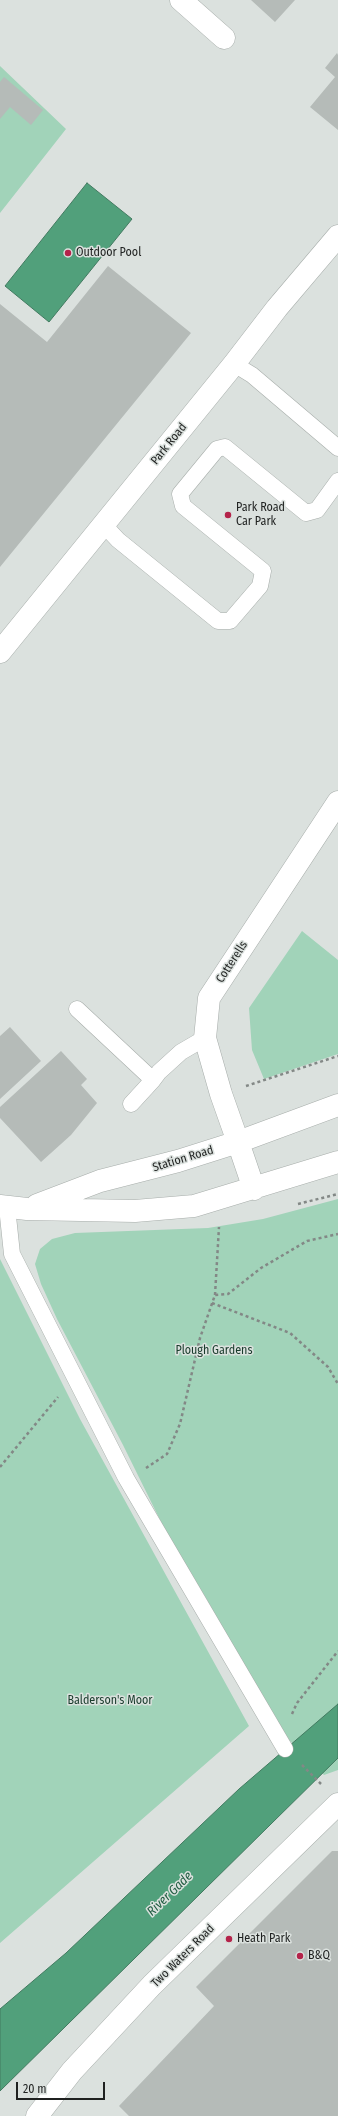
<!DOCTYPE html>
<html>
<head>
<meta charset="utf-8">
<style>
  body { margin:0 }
  #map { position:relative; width:338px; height:2116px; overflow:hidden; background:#dbe1de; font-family:"Fira Sans Condensed",sans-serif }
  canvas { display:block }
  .scale { position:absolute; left:16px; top:2082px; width:89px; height:18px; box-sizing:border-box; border:2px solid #1f2120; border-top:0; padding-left:5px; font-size:12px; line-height:14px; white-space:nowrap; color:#1f2120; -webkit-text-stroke:3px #dbe1de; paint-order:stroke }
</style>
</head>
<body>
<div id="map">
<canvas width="338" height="2116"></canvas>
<div class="scale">20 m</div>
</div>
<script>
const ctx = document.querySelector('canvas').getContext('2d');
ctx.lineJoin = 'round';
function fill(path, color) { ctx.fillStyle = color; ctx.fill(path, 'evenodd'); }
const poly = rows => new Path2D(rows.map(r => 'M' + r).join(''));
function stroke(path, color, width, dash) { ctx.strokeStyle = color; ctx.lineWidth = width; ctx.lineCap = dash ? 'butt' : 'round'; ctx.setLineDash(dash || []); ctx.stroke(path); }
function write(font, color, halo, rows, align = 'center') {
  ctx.font = font + ' "Fira Sans Condensed",sans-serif'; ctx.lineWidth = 3; ctx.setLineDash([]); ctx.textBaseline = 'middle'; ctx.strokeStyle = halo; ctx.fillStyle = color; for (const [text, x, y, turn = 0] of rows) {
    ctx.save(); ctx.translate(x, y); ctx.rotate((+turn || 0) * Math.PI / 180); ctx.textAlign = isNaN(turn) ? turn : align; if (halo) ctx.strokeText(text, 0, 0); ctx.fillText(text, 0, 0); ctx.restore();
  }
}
fill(poly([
  [0,66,66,129,0,213],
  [302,931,338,960,338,1054,264,1079,252,1050,249,1008],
  [338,1199,338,1770,324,1775,289,1740,249,1677,207,1600,168,1536,123,1445,57,1319,41,1284,35,1264,40,1249,52,1239,75,1233,208,1228,263,1219],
  [0,1259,80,1419,249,1726,0,1943]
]), '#a1d3b9');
const water = poly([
  [87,183,132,219,49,322,5,286,87,183],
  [338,1704,338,1758,0,2091,0,2009,66,1953,239,1789,338,1704]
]);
fill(water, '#51a07b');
stroke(water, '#427a60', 1);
fill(poly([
  [251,0,295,0,275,22],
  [337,53,338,55,338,130,310,107,335,77,325,68],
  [4,77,43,110,31,125,10,107,0,119,0,82],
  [108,266,191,333,0,567,0,304,47,342],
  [10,1027,41,1061,0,1099,0,1036],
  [61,1051,87,1079,81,1085,97,1103,71,1135,41,1162,0,1118,0,1107],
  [332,1851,338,1851,338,2116,129,2116,119,2106,214,2006,196,1987]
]), '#b5bbb8');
const lane = poly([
  [234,364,252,375,338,448],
  [104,525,118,540,218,621,230,621,260,586,263,571,183,506,180,494,217,449,225,447,306,513,317,510,338,481],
  [77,1009,153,1080,159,1072,181,1052,205,1038],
  [131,1104,153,1080],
  [7,1207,12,1254,126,1478,285,1749]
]);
const street = poly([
  [181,0,224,38],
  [0,652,234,364,277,308,338,236],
  [238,1142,221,1094,205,1038,209,998,338,802]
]);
const primary = poly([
  [238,1142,254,1189],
  [37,1205,100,1181,178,1161,238,1142,338,1105],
  [0,1206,27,1209,135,1211,194,1206,338,1162],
  [37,2116,72,2071,152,1985,338,1804]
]);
stroke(lane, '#a7adaa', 17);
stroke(street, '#a7adaa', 23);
stroke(primary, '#a7adaa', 23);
stroke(poly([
  [246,1086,338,1056],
  [298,1204,338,1194],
  [215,1295,219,1227],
  [212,1303,290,1333,328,1367,338,1384],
  [0,1467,58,1397],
  [146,1468,167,1454,180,1424,200,1338,215,1295,228,1294,261,1268,307,1241,338,1234],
  [292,1714,297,1703,338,1651],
  [302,1765,321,1784]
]), '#838886', 2.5, [3, 3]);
stroke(lane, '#fff', 16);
stroke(street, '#fff', 22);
stroke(primary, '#fff', 22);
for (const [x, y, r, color] of [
  [68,253,4,"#b4234a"],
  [228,515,4,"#b4234a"],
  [229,1939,4,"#b4234a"],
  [300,1956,4,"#b4234a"]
]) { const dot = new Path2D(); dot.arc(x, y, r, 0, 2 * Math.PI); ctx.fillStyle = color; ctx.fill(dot); stroke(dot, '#dbe1de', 1.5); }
write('12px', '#1f2120', '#dbe1de', [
  ["Outdoor Pool",76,253],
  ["Park Road",236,508],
  ["Car Park",236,522],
  ["Heath Park",237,1939],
  ["B&Q",308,1956]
], 'left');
write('12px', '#1f2120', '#dbe1de', [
  ["Park Road",169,444,-51],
  ["Cotterells",232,962,-57],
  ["Station Road",183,1159,-17],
  ["Two Waters Road",183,1956,-45]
]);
write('12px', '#193c2c', '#dbe1de', [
  ["Plough Gardens",214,1351],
  ["Balderson's Moor",110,1701]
]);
write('italic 13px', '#225e43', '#dbe1de', [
  ["River Gade",170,1894,-44]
]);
</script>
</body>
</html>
